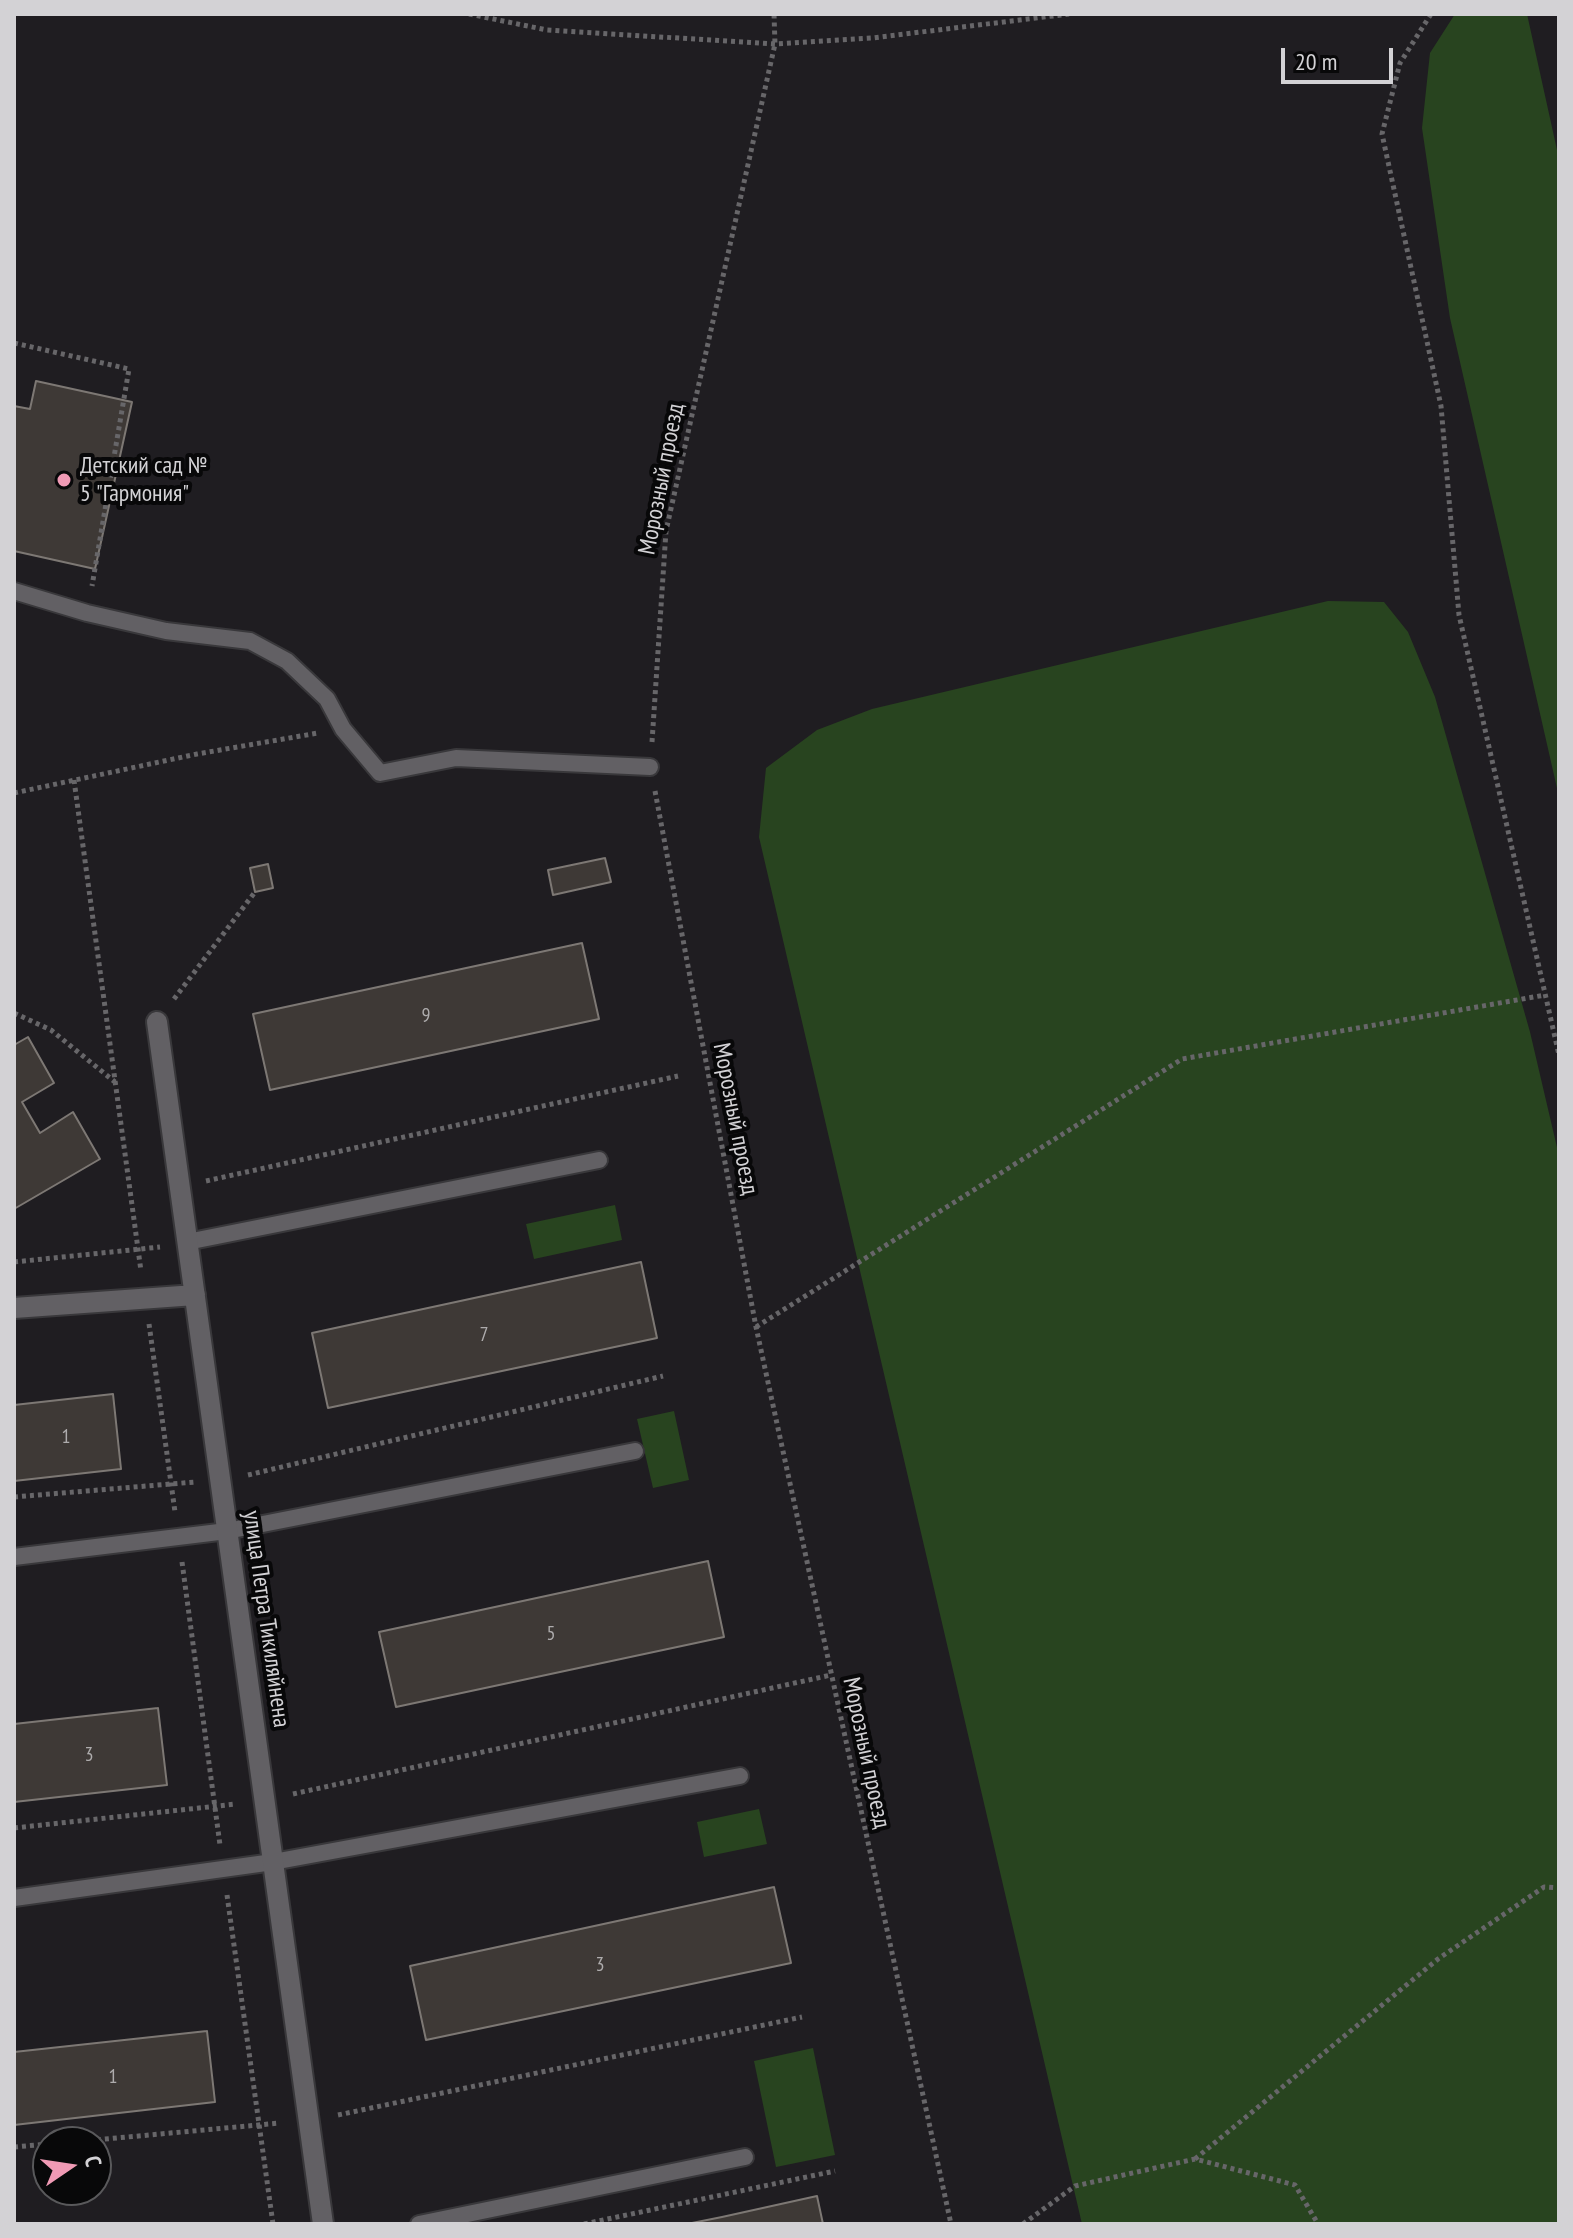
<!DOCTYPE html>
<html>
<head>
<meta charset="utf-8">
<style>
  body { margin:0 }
  #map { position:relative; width:1573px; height:2238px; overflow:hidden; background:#1f1d21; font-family:"PT Sans Narrow",sans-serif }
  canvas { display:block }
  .frame { position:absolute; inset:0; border:16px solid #d3d2d5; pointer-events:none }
  .north { position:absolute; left:32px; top:2126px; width:80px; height:80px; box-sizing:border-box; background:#080809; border:2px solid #59595b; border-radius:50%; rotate:77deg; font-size:22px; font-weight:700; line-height:32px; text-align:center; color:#d3d2d5 }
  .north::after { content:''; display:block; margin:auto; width:28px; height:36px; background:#f09ab5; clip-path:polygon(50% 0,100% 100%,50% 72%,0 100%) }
  .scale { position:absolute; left:1281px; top:48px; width:112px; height:36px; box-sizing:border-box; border:4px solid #d3d2d5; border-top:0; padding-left:10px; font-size:24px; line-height:28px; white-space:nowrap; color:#d3d2d5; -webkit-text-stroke:6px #080809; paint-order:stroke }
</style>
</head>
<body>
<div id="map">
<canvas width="1573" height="2238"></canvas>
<div class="frame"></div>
<div class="north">С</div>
<div class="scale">20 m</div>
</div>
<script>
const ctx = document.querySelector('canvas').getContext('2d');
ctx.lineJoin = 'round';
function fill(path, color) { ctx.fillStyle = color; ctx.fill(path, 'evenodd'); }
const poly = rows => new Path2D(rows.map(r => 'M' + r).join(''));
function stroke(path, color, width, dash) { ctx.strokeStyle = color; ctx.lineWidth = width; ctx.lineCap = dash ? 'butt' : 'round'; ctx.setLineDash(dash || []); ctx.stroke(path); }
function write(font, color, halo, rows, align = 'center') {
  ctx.font = font + ' "PT Sans Narrow",sans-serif'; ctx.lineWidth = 8; ctx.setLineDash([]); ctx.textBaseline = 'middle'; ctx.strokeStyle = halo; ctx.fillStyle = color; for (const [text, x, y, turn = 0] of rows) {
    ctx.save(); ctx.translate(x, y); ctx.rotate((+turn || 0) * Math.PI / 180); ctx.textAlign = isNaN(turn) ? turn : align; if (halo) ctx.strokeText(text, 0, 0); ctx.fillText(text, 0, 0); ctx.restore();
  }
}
fill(poly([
  [1455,14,1527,14,1559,159,1559,797,1450,318,1422,128,1430,53],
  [1328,601,1384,602,1408,632,1435,697,1530,1032,1559,1156,1559,2224,1082,2224,759,837,766,768,817,730,872,709],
  [615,1205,622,1240,534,1259,526,1224],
  [674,1411,689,1480,653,1488,637,1419],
  [759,1809,767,1844,704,1857,697,1822],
  [813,2048,835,2155,776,2167,754,2061]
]), '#28441f');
const building = poly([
  [36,381,132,402,95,569,14,551,14,406,30,409,36,381],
  [605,858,611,882,553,895,548,870,605,858],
  [268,864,273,888,255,892,250,868,268,864],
  [582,943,599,1019,270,1090,253,1014,582,943],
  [28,1037,54,1083,22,1102,40,1133,73,1112,100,1159,14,1209,14,1045,28,1037],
  [641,1262,657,1338,328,1408,312,1333,641,1262],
  [113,1394,121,1469,14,1481,14,1405,113,1394],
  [708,1561,724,1637,396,1707,379,1632,708,1561],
  [158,1708,167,1785,14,1802,14,1724,158,1708],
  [774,1887,791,1963,426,2040,410,1966,774,1887],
  [207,2031,215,2102,14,2125,14,2052,207,2031],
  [817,2196,823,2224,687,2224,722,2217,817,2196]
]);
fill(building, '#3e3936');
stroke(building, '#7d7874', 2);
const lane = poly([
  [14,591,87,613,166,631,250,641,287,661,327,699,343,729,380,773,456,758,650,767],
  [187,1242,599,1160],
  [14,1557,227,1531,635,1451],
  [14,1898,273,1862,740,1776],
  [419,2224,745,2157]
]);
const street = poly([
  [157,1022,323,2224],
  [14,1308,195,1295]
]);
stroke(lane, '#39383b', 20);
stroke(street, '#39383b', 24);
stroke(poly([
  [469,14,547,30,775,44,872,38,1069,14],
  [1431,14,1400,63,1382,134,1441,406,1459,615,1559,1055],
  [14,343,129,369,92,586],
  [652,742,666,531,775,44,774,14],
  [74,780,141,1271],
  [655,791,756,1327,951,2224],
  [14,793,197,754,318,733],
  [174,999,255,892],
  [14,1013,51,1030,115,1082],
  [206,1181,678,1076],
  [14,1262,160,1247],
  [149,1324,175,1512],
  [756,1327,1182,1059,1545,995],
  [248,1475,663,1376],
  [14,1497,195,1482],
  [182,1562,220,1845],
  [293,1794,831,1675],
  [14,1828,236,1804],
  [227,1895,273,2224],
  [338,2115,802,2017],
  [73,2142,280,2123],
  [14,2147,48,2144],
  [1195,2159,1438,1959,1544,1887,1559,1888],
  [584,2224,835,2171],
  [1023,2224,1075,2186,1195,2159,1295,2185,1318,2224]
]), '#676669', 5, [4, 4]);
stroke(lane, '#626064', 16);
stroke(street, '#626064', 20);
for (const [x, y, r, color] of [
  [64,480,8,"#f09ab5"]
]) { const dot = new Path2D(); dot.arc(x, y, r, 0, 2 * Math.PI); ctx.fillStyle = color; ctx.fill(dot); stroke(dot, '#080809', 3); }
write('20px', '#aeacad', null, [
  ["9",426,1016],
  ["7",484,1335],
  ["1",66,1437],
  ["5",551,1634],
  ["3",89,1755],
  ["3",600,1965],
  ["1",113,2077]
]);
write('24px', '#d3d2d5', '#080809', [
  ["Детский сад №",80,466],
  ["5 \"Гармония\"",80,494]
], 'left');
write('24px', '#d3d2d5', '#080809', [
  ["Морозный проезд",662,479,-79],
  ["Морозный проезд",735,1119,79],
  ["улица Петра Тикиляйнена",266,1619,82],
  ["Морозный проезд",866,1753,78]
]);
</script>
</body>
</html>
